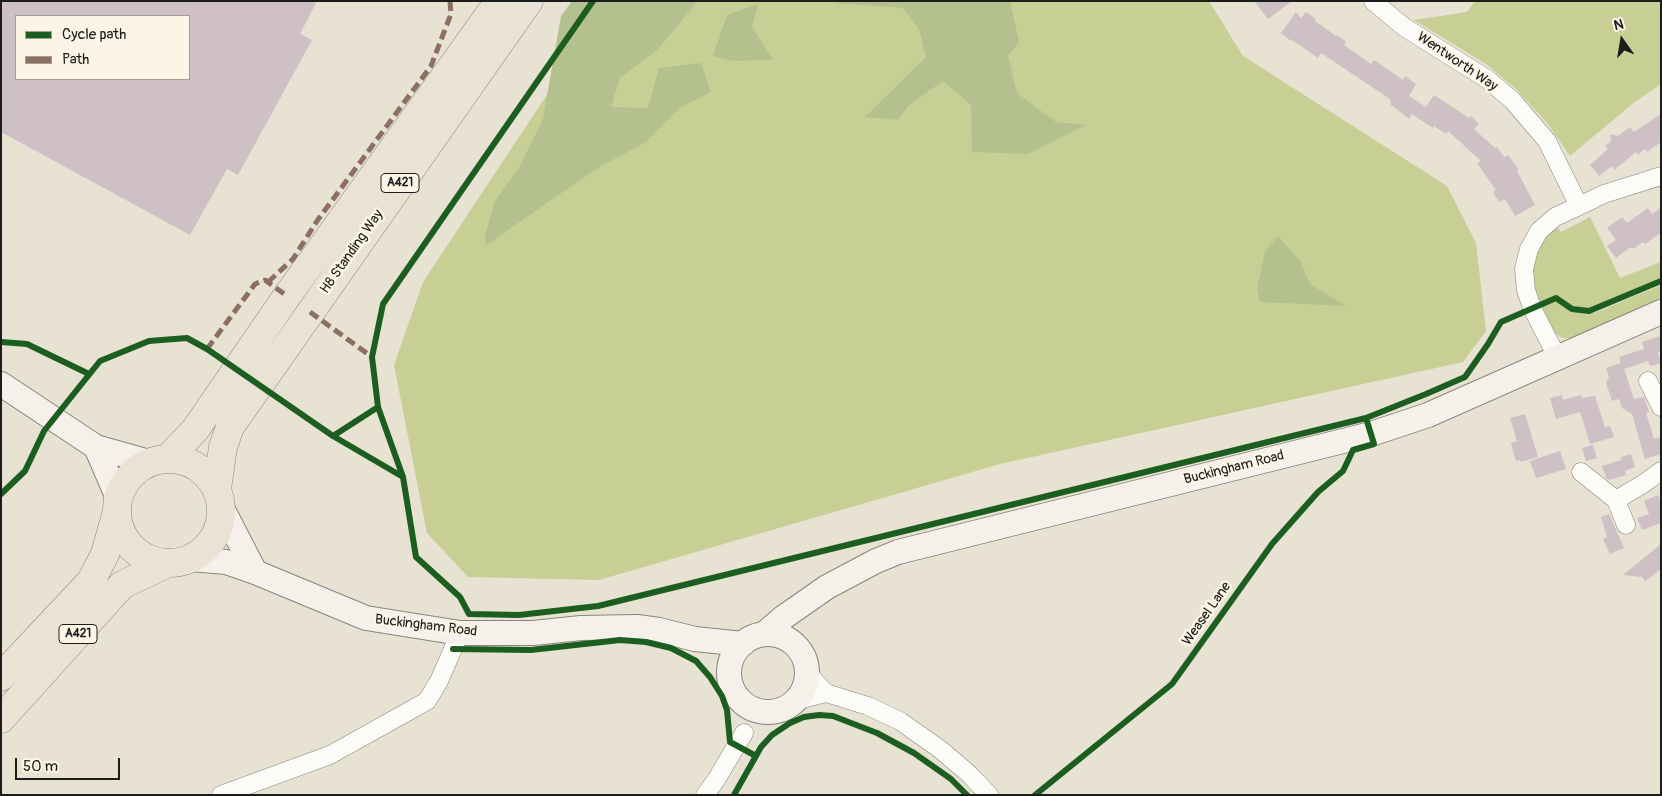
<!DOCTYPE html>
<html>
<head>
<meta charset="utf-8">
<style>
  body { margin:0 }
  #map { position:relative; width:1662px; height:796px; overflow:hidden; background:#e7e2d2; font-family:Pangolin,sans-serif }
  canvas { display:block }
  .frame { position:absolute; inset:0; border:2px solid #1c1c1c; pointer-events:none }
  .legend { position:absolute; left:15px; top:15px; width:175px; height:65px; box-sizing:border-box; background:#fcf5e5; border:1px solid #a29e95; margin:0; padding:6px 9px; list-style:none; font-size:15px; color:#1c1c1c }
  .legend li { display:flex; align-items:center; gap:10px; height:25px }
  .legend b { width:25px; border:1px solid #a29e95 }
  .north { position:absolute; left:1597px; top:15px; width:50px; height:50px; -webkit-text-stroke:4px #fcf5e5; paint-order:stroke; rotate:347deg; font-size:14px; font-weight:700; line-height:20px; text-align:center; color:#1c1c1c }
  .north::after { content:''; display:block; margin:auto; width:18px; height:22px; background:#1c1c1c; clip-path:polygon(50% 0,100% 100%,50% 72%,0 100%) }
  .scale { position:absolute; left:15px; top:758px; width:105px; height:22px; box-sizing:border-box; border:2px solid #1c1c1c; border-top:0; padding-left:6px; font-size:15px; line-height:18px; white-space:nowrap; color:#1c1c1c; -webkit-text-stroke:4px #fcf5e5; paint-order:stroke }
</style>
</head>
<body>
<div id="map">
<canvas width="1662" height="796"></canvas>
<div class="frame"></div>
<ul class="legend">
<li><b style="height:6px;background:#1b5e20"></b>Cycle path</li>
<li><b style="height:6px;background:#8d6e63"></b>Path</li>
</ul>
<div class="north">N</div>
<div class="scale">50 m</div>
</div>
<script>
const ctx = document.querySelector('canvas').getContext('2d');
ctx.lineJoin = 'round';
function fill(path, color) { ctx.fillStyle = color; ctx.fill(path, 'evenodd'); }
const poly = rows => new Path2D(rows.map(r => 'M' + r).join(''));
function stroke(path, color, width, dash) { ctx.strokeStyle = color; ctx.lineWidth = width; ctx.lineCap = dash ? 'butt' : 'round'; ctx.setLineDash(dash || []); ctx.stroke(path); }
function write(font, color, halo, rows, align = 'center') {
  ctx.font = font + ' Pangolin,sans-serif'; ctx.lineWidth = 5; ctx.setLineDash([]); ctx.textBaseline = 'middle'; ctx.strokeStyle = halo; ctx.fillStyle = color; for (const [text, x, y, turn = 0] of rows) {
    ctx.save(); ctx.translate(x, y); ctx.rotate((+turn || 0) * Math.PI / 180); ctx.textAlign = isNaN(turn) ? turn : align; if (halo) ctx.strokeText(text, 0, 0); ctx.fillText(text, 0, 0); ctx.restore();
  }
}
fill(poly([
  [609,1,1209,1,1243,56,1447,186,1476,243,1486,331,1463,362,1000,464,599,580,468,577,427,533,394,365,423,282],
  [1475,1,1661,1,1661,84,1632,104,1570,156,1548,124,1516,89,1486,64,1414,20,1467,12],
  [1590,217,1620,278,1661,262,1661,278,1589,309,1573,307,1556,295,1537,303,1532,289,1533,269,1537,251,1545,237,1557,226,1561,232],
  [1661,285,1661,298,1575,338,1562,338,1552,331,1539,308,1556,301,1571,311,1589,313,1597,312]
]), '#c7cf95');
fill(poly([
  [572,1,696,1,694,6,658,49,620,78,611,107,648,108,659,68,701,63,711,92,681,107,646,142,596,169,485,246,485,236,495,201,519,168,543,119,561,16],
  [838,1,1010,1,1019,42,1008,56,1017,93,1056,122,1086,125,1028,154,972,152,971,105,943,81,908,106,898,120,865,117,926,57,919,29,903,8,836,3],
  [758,4,752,27,773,60,732,61,713,56,727,15],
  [1278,236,1300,261,1310,284,1346,306,1260,302,1257,289,1265,251]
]), '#b4c18f');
fill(poly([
  [1,1,317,1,300,34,312,40,238,175,227,169,190,235,1,132],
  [16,16,189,16,189,79,16,79],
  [1254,1,1292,1,1268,19],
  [1296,12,1301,18,1306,12,1316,19,1315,21,1336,36,1337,35,1346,41,1344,45,1371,64,1374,60,1403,80,1405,76,1416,84,1409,96,1426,107,1434,95,1469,118,1471,116,1479,124,1474,129,1495,148,1497,147,1504,157,1508,155,1519,170,1517,171,1535,205,1515,216,1505,199,1499,202,1493,192,1496,190,1477,163,1481,161,1448,131,1446,134,1434,126,1433,128,1412,114,1409,119,1390,104,1391,102,1390,99,1321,53,1318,58,1292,40,1291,41,1281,33],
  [1661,114,1661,142,1647,152,1645,149,1638,155,1636,152,1614,170,1612,166,1599,176,1590,165,1608,149,1605,146,1611,141,1610,134,1618,136,1630,127,1634,132],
  [1648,208,1652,214,1661,208,1661,233,1645,244,1643,242,1635,248,1629,248,1616,258,1607,246,1616,240,1607,228,1622,217,1627,223],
  [1661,336,1661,351,1658,352,1661,363,1650,366,1648,361,1624,369,1634,399,1644,397,1649,412,1646,413,1654,439,1661,437,1661,454,1645,459,1632,414,1622,408,1619,399,1612,401,1606,383,1609,377,1606,368,1621,363,1619,357,1644,349,1642,342],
  [1562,395,1563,400,1581,395,1582,398,1595,396,1605,427,1610,426,1614,437,1590,444,1580,412,1556,419,1550,398],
  [1525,414,1538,457,1521,462,1520,460,1516,461,1511,443,1517,441,1510,418],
  [1593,445,1597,458,1586,461,1582,448],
  [1560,451,1566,469,1536,478,1530,461],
  [1631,454,1635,467,1625,471,1626,475,1609,480,1606,478,1602,466,1621,460,1621,457],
  [1658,495,1661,501,1661,523,1642,530,1637,518,1649,514,1644,501],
  [1609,514,1624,548,1610,554,1603,539,1607,537,1601,517],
  [1661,544,1661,569,1645,581,1642,577,1623,575]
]), '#cec0c5');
const street = poly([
  [1373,1,1404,27,1487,79,1512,100,1547,141,1579,206],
  [1557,357,1532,308,1526,290,1524,269,1529,249,1539,231,1555,217,1579,206,1604,194,1661,176],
  [1648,381,1661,407],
  [1581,472,1616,500,1626,525],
  [1616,500,1643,484,1661,471],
  [808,674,826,693],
  [798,700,826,693,868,706,900,721,941,750,969,774,989,795],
  [221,795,330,755,427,701,439,681,460,633],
  [705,795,716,780,744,733]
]);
const secondary = poly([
  [1,384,96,447,149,462],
  [96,447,118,498],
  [222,508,255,572],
  [191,559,226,562,255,572,366,618,460,633,533,633,581,628,637,627,659,630,695,639,743,644],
  '729 673a39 39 0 1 1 78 0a39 39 0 1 1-78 0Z',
  [764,634,784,617,827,587,876,561,898,552,1371,434,1428,415,1661,312]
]);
const highway = poly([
  '117 511a52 52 0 1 1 104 0a52 52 0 1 1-104 0Z',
  [167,459,195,430,287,296,499,1],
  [217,489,223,447,230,427,529,1],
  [1,677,91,581,105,554,116,515],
  [1,719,122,585,166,564]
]);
stroke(street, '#88857d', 19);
stroke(secondary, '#88857d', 26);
stroke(highway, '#88857d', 29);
stroke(street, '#fbfbf8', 18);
stroke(secondary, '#f5f0ea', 24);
stroke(highway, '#eae2d5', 28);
stroke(poly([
  [268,282,293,259,317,221,431,66,451,14,450,1],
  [310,312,372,357],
  [207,349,255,284,265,280,287,296]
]), '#8d6e63', 5, [10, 5]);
stroke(poly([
  [593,1,383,304,372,357,378,407,403,477,416,557,460,597,469,614,519,615,598,606,1366,418,1374,444,1353,450,1343,471,1318,492,1272,544,1172,684,1035,795],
  [1,342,27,344,89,374],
  [1366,418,1426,394,1465,377,1488,344,1501,322,1556,298,1572,309,1589,311,1661,281],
  [333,436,403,477],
  [1,494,25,471,44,431,100,361,149,341,187,338,207,349,333,436,378,407],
  [453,649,531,650,620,640,646,642,671,648,696,661,710,677,722,696,727,710,730,742,756,756],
  [734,795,761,747,772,735,790,723,804,717,819,715,833,716,877,733,914,753,951,779,967,795]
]), '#1b5e20', 6);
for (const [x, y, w] of [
  [400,183,38],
  [78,634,38]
]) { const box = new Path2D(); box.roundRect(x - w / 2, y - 9.5, w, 19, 4); ctx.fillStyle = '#fcf5e5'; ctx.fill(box); stroke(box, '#1c1c1c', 1); }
write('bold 12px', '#1c1c1c', null, [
  ["A421",400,183],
  ["A421",78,634]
]);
write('14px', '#1c1c1c', '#fcf5e5', [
  ["Wentworth Way",1457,62,34],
  ["H8 Standing Way",352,252,-55],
  ["Buckingham Road",1234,468,-14],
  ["Weasel Lane",1207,614,-55],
  ["Buckingham Road",426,626,7]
]);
</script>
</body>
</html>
